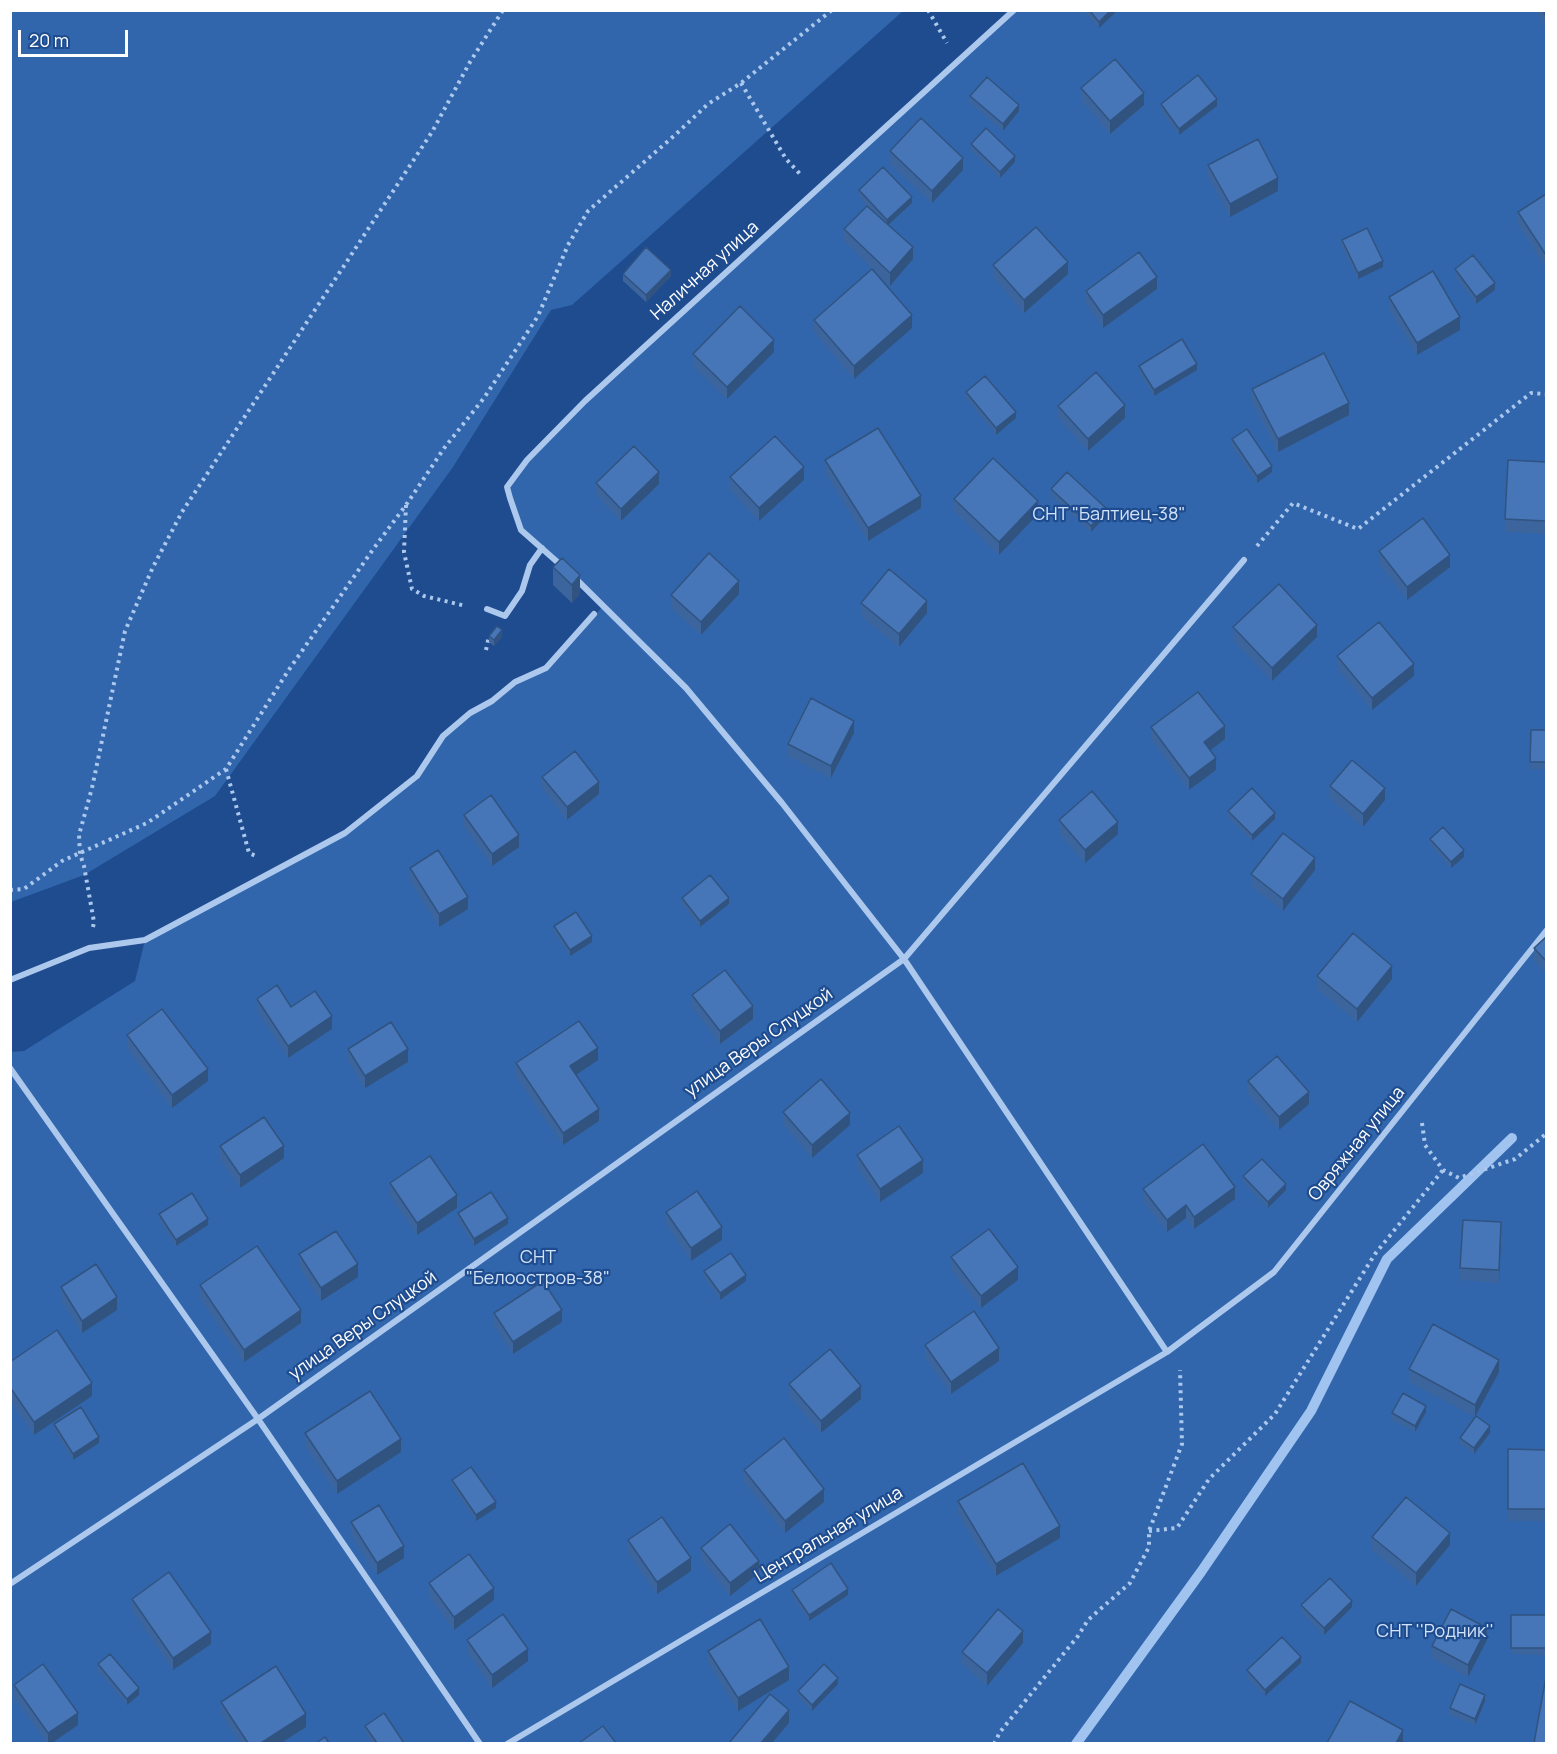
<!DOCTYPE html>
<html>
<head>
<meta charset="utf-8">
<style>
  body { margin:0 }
  #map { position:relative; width:1557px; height:1754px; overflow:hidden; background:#1e4c8f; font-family:Manrope,sans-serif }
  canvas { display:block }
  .frame { position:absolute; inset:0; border:12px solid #fff; pointer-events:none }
  .scale { position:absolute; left:18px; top:30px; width:110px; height:27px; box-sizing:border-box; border:3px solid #fff; border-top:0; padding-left:8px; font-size:18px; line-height:21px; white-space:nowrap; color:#fff; -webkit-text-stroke:4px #1e4c8f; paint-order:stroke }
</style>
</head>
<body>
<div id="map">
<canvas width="1557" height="1754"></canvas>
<div class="frame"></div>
<div class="scale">20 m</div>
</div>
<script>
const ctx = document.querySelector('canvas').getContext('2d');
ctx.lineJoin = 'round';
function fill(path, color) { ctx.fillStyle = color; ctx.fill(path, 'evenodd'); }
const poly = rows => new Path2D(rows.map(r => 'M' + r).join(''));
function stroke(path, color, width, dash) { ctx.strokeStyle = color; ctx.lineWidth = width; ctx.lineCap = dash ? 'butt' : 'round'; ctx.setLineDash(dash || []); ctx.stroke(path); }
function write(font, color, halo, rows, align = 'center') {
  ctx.font = font + ' Manrope,sans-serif'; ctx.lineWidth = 4.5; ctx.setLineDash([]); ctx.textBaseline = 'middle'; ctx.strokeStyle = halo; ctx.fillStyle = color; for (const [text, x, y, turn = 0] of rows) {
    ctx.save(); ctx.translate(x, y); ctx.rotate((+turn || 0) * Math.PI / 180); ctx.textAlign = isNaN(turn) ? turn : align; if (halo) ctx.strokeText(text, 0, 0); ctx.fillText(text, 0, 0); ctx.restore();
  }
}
fill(poly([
  [11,10,903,10,903,11,572,305,551,310,453,467,215,796,84,875,11,902],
  [1014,11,1546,11,1546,1743,11,1743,10,1052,24,1051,135,981,145,940,345,833,417,776,443,736,508,687,547,670,603,606,522,529,507,487,527,460,585,401]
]), '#3166ad');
stroke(poly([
  [1076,1744,1201,1572,1311,1411,1387,1259,1512,1138]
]), '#a0c3ef', 10);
stroke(poly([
  [928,10,947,43],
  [741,83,786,159,801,175],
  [406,505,404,552,412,589,424,596,466,606],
  [1257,546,1293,503,1358,529,1531,393,1546,394],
  [486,650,489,636],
  [226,769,249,853,256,856],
  [10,890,24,889,62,861,147,823,226,769,288,671,374,548,406,505,445,447,484,398,538,316,568,245,588,211,675,135,708,104,741,83,832,10],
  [93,927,94,922,84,866,80,854,79,835,92,788,125,631,153,567,182,512,432,132,470,62,503,10],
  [1422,1123,1425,1145,1443,1170,1459,1178,1515,1159,1546,1134],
  [1149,1531,1177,1528,1209,1479,1275,1414,1375,1254,1443,1170],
  [994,1744,1000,1732,1078,1636,1088,1620,1130,1583,1149,1547,1149,1531,1182,1444,1180,1370]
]), '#adc8ed', 4, [3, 4.5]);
stroke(poly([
  [563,567,521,530,510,498,507,487,527,460,585,401,1014,10],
  [575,578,686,688,782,803,904,959,1167,1352],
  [487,609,505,616,522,591,530,565,542,548],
  [10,980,89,948,145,940,345,833,417,776,443,736,470,713,492,701,515,682,546,668,594,614],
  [10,1068,258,1419,480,1744],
  [10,1584,258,1419,904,959,1244,560],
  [507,1744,1167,1352,1274,1272,1546,931]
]), '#adc8ed', 6);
fill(poly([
  [1083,10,1117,10,1117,11,1099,28],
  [1536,10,1546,10,1546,29],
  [1081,88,1144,105,1110,134,1081,100],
  [970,96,1019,111,1003,131,970,103],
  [1161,104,1217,106,1179,135,1161,111],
  [971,144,1015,162,1000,178,971,150],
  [890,151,963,170,932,203,890,164],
  [1208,165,1278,191,1230,217,1208,177],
  [859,190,912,203,888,225,913,259,890,286,844,241,844,229,874,213,859,197],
  [1546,194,1546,268,1518,225,1518,212],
  [1342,240,1383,267,1358,279,1342,247],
  [993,265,1068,274,1024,313,993,277],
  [1455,269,1495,290,1476,304,1455,276],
  [623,274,671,276,646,302,623,281],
  [1157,289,1103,328,1086,304,1086,291],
  [1389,297,1460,330,1417,355,1389,310],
  [814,320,912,328,854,379,814,332],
  [774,352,727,399,693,366,693,354],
  [1139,366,1197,370,1154,396,1139,372],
  [1252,389,1349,415,1278,452,1252,402],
  [966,392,1016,418,996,435,966,398],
  [1058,406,1125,418,1088,451,1058,418],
  [1232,439,1272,472,1257,483,1232,446],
  [825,460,921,508,868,541,825,473],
  [1546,462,1546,534,1505,532,1505,519],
  [730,477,804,480,759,521,730,490],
  [596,483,659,484,621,521,596,495],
  [1051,489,1107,515,1091,532,1051,495],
  [954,499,1038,514,999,555,954,511],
  [1379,551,1450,567,1407,600,1379,563],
  [553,567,580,594,572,603,553,585],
  [739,594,701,635,671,608,671,595],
  [861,603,927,613,899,647,861,616],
  [1233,627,1317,637,1272,681,1233,640],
  [489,636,502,637,494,646,489,642],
  [1337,656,1414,676,1372,710,1337,668],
  [1151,727,1225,739,1210,750,1216,770,1189,790,1151,739],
  [1531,730,1546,730,1546,769,1530,769],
  [854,733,831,778,788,756,788,744],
  [542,777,599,794,567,820,542,789],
  [1330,786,1385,800,1363,827,1330,799],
  [1228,811,1275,819,1252,841,1228,817],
  [464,815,519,847,492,866,464,827],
  [1059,820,1118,834,1085,863,1059,833],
  [1430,839,1464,857,1451,868,1430,845],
  [410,868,468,909,439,927,410,881],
  [1315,870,1283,911,1251,886,1251,874],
  [682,898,729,904,700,927,682,904],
  [554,926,592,942,570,956,554,932],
  [1546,937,1546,973,1534,960,1534,948],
  [1317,976,1392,979,1357,1022,1317,989],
  [692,995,753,1019,720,1044,692,1007],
  [257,999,291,1007,332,1029,288,1058,257,1011],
  [127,1035,208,1081,172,1108,127,1048],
  [348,1049,408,1062,365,1088,348,1061],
  [598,1060,576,1075,599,1121,563,1145,516,1076,516,1063],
  [1248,1081,1309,1104,1279,1130,1248,1094],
  [783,1112,850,1125,812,1158,783,1124],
  [220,1146,284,1158,240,1188,220,1159],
  [857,1155,923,1173,880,1202,857,1167],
  [1243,1176,1286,1190,1268,1208,1243,1182],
  [390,1183,457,1208,417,1235,390,1196],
  [1143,1189,1235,1199,1194,1229,1186,1218,1167,1232,1143,1201],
  [666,1212,722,1240,691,1261,666,1224],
  [458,1213,508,1224,474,1246,458,1220],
  [159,1214,208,1225,176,1246,159,1220],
  [1501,1235,1499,1283,1460,1280,1460,1268],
  [299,1254,358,1277,321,1301,299,1267],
  [951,1257,1018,1280,981,1308,951,1270],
  [704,1271,746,1281,720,1300,704,1277],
  [200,1285,301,1323,244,1362,200,1298],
  [61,1287,117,1310,82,1333,61,1300],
  [494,1313,562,1322,513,1354,494,1326],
  [925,1345,999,1361,951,1394,925,1357],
  [10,1362,92,1396,34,1435,10,1400],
  [1409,1369,1499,1372,1475,1417,1490,1433,1474,1454,1460,1444,1460,1438,1475,1417,1409,1382],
  [789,1384,861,1399,821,1433,789,1396],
  [1426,1412,1415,1432,1392,1420,1392,1413],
  [54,1424,99,1443,73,1460,54,1430],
  [305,1433,401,1452,337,1494,305,1446],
  [1508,1449,1546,1450,1546,1521,1508,1521],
  [744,1470,824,1502,785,1533,744,1482],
  [452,1480,496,1508,476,1521,452,1486],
  [958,1501,1060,1538,996,1576,958,1514],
  [351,1522,404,1558,377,1575,351,1535],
  [1372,1537,1450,1545,1416,1586,1372,1550],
  [628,1540,691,1571,657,1594,628,1553],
  [701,1548,759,1573,730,1596,701,1560],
  [429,1583,494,1600,454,1630,429,1596],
  [792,1590,848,1595,809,1621,792,1596],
  [132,1599,211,1644,173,1670,132,1611],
  [1301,1605,1352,1607,1324,1635,1301,1612],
  [1511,1615,1546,1615,1546,1655,1511,1654],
  [467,1640,528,1661,492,1688,467,1652],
  [1487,1640,1468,1677,1432,1658,1432,1646],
  [1023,1643,987,1686,962,1664,962,1652],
  [708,1651,789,1680,738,1711,708,1663],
  [1301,1663,1265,1696,1247,1677,1247,1670],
  [98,1664,139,1695,127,1705,98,1671],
  [838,1684,812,1711,798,1697,798,1691],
  [14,1685,78,1725,52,1743,47,1743,14,1697],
  [1485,1701,1475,1725,1450,1715,1450,1708],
  [221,1702,306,1727,281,1743,240,1743,221,1714],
  [365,1726,404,1743,372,1743,365,1732]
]), '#3c659d');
fill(poly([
  [1111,10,1117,11,1099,28,1099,22],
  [1144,93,1144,105,1110,134,1110,121],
  [1217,99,1217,106,1179,135,1179,129],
  [1019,105,1019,111,1003,131,1003,124],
  [1015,156,1015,162,1000,178,1000,172],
  [963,158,963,170,932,203,932,191],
  [1278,178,1278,191,1230,217,1230,204],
  [912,197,912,203,887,226,887,220],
  [913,247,913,259,890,286,890,273],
  [1383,261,1383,267,1358,279,1358,273],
  [1068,262,1068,274,1024,313,1024,300],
  [671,270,671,276,646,302,646,295],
  [1157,277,1157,289,1103,328,1103,315],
  [1495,283,1495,290,1476,304,1476,297],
  [912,315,912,328,854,379,854,366],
  [1460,317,1460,330,1417,355,1417,343],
  [774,340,774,352,727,399,727,387],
  [1197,364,1197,370,1154,396,1154,390],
  [1349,403,1349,415,1278,452,1278,439],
  [1125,405,1125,418,1088,451,1088,439],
  [1016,412,1016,418,996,435,996,428],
  [1272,466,1272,472,1257,483,1257,476],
  [804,467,804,480,759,521,759,508],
  [659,472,659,484,621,521,621,509],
  [921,496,921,508,868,541,868,528],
  [1038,501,1038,514,999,555,999,542],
  [1107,509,1107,515,1091,532,1091,526],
  [1450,555,1450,567,1407,600,1407,587],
  [580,575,580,594,572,603,572,585],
  [739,581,739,594,701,635,701,622],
  [927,601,927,613,899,647,899,634],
  [1317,625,1317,637,1272,681,1272,668],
  [502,630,502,637,494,646,494,640],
  [1414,664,1414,676,1372,710,1372,698],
  [854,721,854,733,831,778,831,766],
  [1225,726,1225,739,1204,755,1204,742],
  [1216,758,1216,770,1189,790,1189,778],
  [599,782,599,794,567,820,567,807],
  [1385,788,1385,800,1363,827,1363,814],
  [1275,813,1275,819,1252,841,1252,835],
  [1118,822,1118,834,1085,863,1085,850],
  [519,835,519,847,492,866,492,854],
  [1464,850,1464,857,1451,868,1451,862],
  [1315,858,1315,870,1283,911,1283,899],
  [468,897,468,909,439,927,439,914],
  [729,898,729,904,700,927,700,921],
  [592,936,592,942,570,956,570,950],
  [1392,966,1392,979,1357,1022,1357,1009],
  [753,1006,753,1019,720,1044,720,1031],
  [332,1016,332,1029,288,1058,288,1046],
  [598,1048,598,1060,570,1079,570,1066],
  [408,1049,408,1062,365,1088,365,1076],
  [208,1069,208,1081,172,1108,172,1095],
  [1309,1092,1309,1104,1279,1130,1279,1117],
  [599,1109,599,1121,563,1145,563,1133],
  [850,1113,850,1125,812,1158,812,1145],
  [284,1146,284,1158,240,1188,240,1175],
  [923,1160,923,1173,880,1202,880,1189],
  [1286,1184,1286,1190,1268,1208,1268,1202],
  [1235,1187,1235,1199,1194,1229,1194,1217],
  [457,1195,457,1208,417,1235,417,1223],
  [1186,1205,1186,1218,1167,1232,1167,1220],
  [508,1218,508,1224,474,1246,474,1239],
  [208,1219,208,1225,176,1246,176,1240],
  [1501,1222,1501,1235,1499,1283,1499,1270],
  [722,1227,722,1240,691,1261,691,1248],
  [358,1264,358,1277,321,1301,321,1288],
  [1018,1267,1018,1280,981,1308,981,1296],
  [746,1275,746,1281,720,1300,720,1293],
  [117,1297,117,1310,82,1333,82,1321],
  [301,1310,301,1323,244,1362,244,1350],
  [562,1310,562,1322,513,1354,513,1342],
  [999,1348,999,1361,951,1394,951,1382],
  [1499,1360,1499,1372,1475,1417,1475,1405],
  [92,1383,92,1396,34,1435,34,1422],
  [861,1386,861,1399,821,1433,821,1421],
  [1426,1406,1426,1412,1415,1432,1415,1426],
  [1490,1426,1490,1433,1474,1454,1474,1448],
  [99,1437,99,1443,73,1460,73,1454],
  [401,1439,401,1452,337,1494,337,1481],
  [824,1489,824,1502,785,1533,785,1521],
  [496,1502,496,1508,476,1521,476,1515],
  [1060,1526,1060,1538,996,1576,996,1564],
  [1450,1533,1450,1545,1416,1586,1416,1573],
  [404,1546,404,1558,377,1575,377,1563],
  [691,1558,691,1571,657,1594,657,1582],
  [759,1561,759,1573,730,1596,730,1583],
  [494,1588,494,1600,454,1630,454,1617],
  [848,1589,848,1595,809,1621,809,1615],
  [1352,1601,1352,1607,1324,1635,1324,1628],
  [1487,1628,1487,1640,1468,1677,1468,1665],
  [1023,1631,1023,1643,987,1686,987,1673],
  [211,1632,211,1644,173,1670,173,1658],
  [528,1649,528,1661,492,1688,492,1675],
  [1301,1657,1301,1663,1265,1696,1265,1690],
  [789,1667,789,1680,738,1711,738,1698],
  [838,1678,838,1684,812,1711,812,1705],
  [139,1688,139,1695,127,1705,127,1699],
  [1485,1695,1485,1701,1475,1725,1475,1719],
  [789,1710,789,1723,772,1743,761,1743],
  [78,1713,78,1725,52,1743,48,1743,48,1733],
  [306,1714,306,1727,281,1743,261,1743],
  [1403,1730,1403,1743,1396,1743]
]), '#315380');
const building = poly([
  [1089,10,1111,10,1099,22,1089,10],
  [1543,10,1546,10,1546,17,1543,10],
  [1115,59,1144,93,1110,121,1081,88,1115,59],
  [1198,75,1217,99,1179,129,1161,104,1198,75],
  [987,77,1019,105,1003,124,970,96,987,77],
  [921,118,963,158,932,191,890,151,921,118],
  [986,128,1015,156,1000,172,971,144,986,128],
  [1258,139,1278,178,1230,204,1208,165,1258,139],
  [883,167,912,197,887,220,859,190,883,167],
  [1546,194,1546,255,1518,212,1546,194],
  [867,206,913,247,890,273,844,229,867,206],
  [1036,227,1068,262,1024,300,993,265,1036,227],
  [1367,228,1383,261,1358,273,1342,240,1367,228],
  [646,247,671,270,646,295,623,274,646,247],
  [1139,252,1157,277,1103,315,1086,291,1139,252],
  [1473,255,1495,283,1476,297,1455,269,1473,255],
  [872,269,912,315,854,366,814,320,872,269],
  [1433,271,1460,317,1417,343,1389,297,1433,271],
  [740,306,774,340,727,387,693,354,740,306],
  [1182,339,1197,364,1154,390,1139,366,1182,339],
  [1324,353,1349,403,1278,439,1252,389,1324,353],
  [1096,372,1125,405,1088,439,1058,406,1096,372],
  [985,376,1016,412,996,428,966,392,985,376],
  [878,428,921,496,868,528,825,460,878,428],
  [1247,429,1272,466,1257,476,1232,439,1247,429],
  [775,436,804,467,759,508,730,477,775,436],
  [634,446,659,472,621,509,596,483,634,446],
  [993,458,1038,501,999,542,954,499,993,458],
  [1508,460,1546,462,1546,521,1505,519,1508,460],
  [1067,472,1107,509,1091,526,1051,489,1067,472],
  [1423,518,1450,555,1407,587,1379,551,1423,518],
  [709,553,739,581,701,622,671,595,709,553],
  [562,558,580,575,572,585,553,567,562,558],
  [889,569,927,601,899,634,861,603,889,569],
  [1279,584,1317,625,1272,668,1233,627,1279,584],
  [1379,622,1414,664,1372,698,1337,656,1379,622],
  [497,626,502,630,494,640,489,636,497,626],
  [1198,692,1225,726,1204,742,1216,758,1189,778,1151,727,1198,692],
  [811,698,854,721,831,766,788,744,811,698],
  [1531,730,1546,730,1546,762,1530,762,1531,730],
  [575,751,599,782,567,807,542,777,575,751],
  [1352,760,1385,788,1363,814,1330,786,1352,760],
  [1252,788,1275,813,1252,835,1228,811,1252,788],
  [1092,791,1118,822,1085,850,1059,820,1092,791],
  [491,795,519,835,492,854,464,815,491,795],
  [1443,827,1464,850,1451,862,1430,839,1443,827],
  [1283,833,1315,858,1283,899,1251,874,1283,833],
  [438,850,468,897,439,914,410,868,438,850],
  [710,875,729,898,700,921,682,898,710,875],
  [576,912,592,936,570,950,554,926,576,912],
  [1353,933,1392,966,1357,1009,1317,976,1353,933],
  [1546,937,1546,961,1534,948,1546,937],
  [725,970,753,1006,720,1031,692,995,725,970],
  [277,985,291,1007,315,991,332,1016,288,1046,257,999,277,985],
  [162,1009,208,1069,172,1095,127,1035,162,1009],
  [579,1021,598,1048,570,1066,599,1109,563,1133,516,1063,579,1021],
  [391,1022,408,1049,365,1076,348,1049,391,1022],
  [1277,1056,1309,1092,1279,1117,1248,1081,1277,1056],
  [821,1079,850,1113,812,1145,783,1112,821,1079],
  [264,1117,284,1146,240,1175,220,1146,264,1117],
  [899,1126,923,1160,880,1189,857,1155,899,1126],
  [1203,1144,1235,1187,1194,1217,1186,1205,1167,1220,1143,1189,1203,1144],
  [430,1156,457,1195,417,1223,390,1183,430,1156],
  [1262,1159,1286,1184,1268,1202,1243,1176,1262,1159],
  [697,1191,722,1227,691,1248,666,1212,697,1191],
  [491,1192,508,1218,474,1239,458,1213,491,1192],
  [192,1193,208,1219,176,1240,159,1214,192,1193],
  [1463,1220,1501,1222,1499,1270,1460,1268,1463,1220],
  [989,1229,1018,1267,981,1296,951,1257,989,1229],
  [336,1231,358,1264,321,1288,299,1254,336,1231],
  [257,1246,301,1310,244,1350,200,1285,257,1246],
  [731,1253,746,1275,720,1293,704,1271,731,1253],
  [96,1264,117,1297,82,1321,61,1287,96,1264],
  [543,1281,562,1310,513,1342,494,1313,543,1281],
  [974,1311,999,1348,951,1382,925,1345,974,1311],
  [1433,1324,1499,1360,1475,1405,1409,1369,1433,1324],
  [57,1330,92,1383,34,1422,10,1387,10,1362,57,1330],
  [830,1349,861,1386,821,1421,789,1384,830,1349],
  [370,1391,401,1439,337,1481,305,1433,370,1391],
  [1403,1393,1426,1406,1415,1426,1392,1413,1403,1393],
  [81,1407,99,1437,73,1454,54,1424,81,1407],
  [1476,1416,1490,1426,1474,1448,1460,1438,1476,1416],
  [784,1438,824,1489,785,1521,744,1470,784,1438],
  [1508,1449,1546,1450,1546,1509,1508,1509,1508,1449],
  [1023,1463,1060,1526,996,1564,958,1501,1023,1463],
  [471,1467,496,1502,476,1515,452,1480,471,1467],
  [1406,1497,1450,1533,1416,1573,1372,1537,1406,1497],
  [379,1505,404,1546,377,1563,351,1522,379,1505],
  [662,1517,691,1558,657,1582,628,1540,662,1517],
  [730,1524,759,1561,730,1583,701,1548,730,1524],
  [469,1554,494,1588,454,1617,429,1583,469,1554],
  [831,1563,848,1589,809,1615,792,1590,831,1563],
  [169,1572,211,1632,173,1658,132,1599,169,1572],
  [1330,1578,1352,1601,1324,1628,1301,1605,1330,1578],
  [998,1609,1023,1631,987,1673,962,1652,998,1609],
  [1451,1609,1487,1628,1468,1665,1432,1646,1451,1609],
  [503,1614,528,1649,492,1675,467,1640,503,1614],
  [1511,1615,1546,1615,1546,1648,1511,1648,1511,1615],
  [760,1619,789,1667,738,1698,708,1651,760,1619],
  [1282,1637,1301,1657,1265,1690,1247,1670,1282,1637],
  [110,1654,139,1688,127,1699,98,1664,110,1654],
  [43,1664,78,1713,48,1733,14,1685,43,1664],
  [824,1664,838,1678,812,1705,798,1691,824,1664],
  [276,1666,306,1714,261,1743,248,1743,221,1702,276,1666],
  [1546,1677,1546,1743,1534,1743,1546,1677],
  [1460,1684,1485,1695,1475,1719,1450,1708,1460,1684],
  [770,1694,789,1710,761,1743,729,1743,770,1694],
  [1350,1701,1403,1730,1396,1743,1327,1743,1350,1701],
  [384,1713,404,1743,377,1743,365,1726,384,1713],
  [603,1726,616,1743,579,1743,603,1726],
  [325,1737,329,1743,316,1743,325,1737]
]);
fill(building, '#4676b7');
stroke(building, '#315380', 1.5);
write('18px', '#fff', '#1e4c8f', [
  ["Наличная улица",705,271,-42],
  ["улица Веры Слуцкой",759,1043,-35],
  ["Овряжная улица",1357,1144,-51],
  ["улица Веры Слуцкой",363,1326,-35],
  ["Центральная улица",829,1535,-31]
]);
write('18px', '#d2e3f9', '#1e4c8f', [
  ["СНТ \"Балтиец-38\"",1109,515],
  ["СНТ",538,1258],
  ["\"Белоостров-38\"",538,1279],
  ["СНТ ''Родник''",1435,1632]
]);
</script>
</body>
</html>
